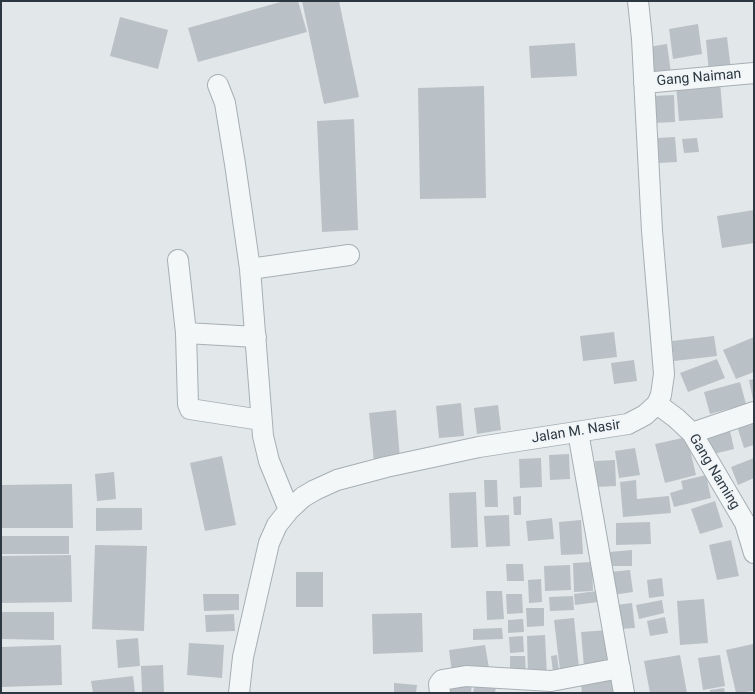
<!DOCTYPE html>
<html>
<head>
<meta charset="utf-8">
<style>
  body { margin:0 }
  #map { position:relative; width:755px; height:694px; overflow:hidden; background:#e2e7ea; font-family:Roboto,sans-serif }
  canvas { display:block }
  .frame { position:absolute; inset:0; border:2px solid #2b3841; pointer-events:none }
</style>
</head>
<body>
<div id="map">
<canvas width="755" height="694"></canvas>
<div class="frame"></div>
</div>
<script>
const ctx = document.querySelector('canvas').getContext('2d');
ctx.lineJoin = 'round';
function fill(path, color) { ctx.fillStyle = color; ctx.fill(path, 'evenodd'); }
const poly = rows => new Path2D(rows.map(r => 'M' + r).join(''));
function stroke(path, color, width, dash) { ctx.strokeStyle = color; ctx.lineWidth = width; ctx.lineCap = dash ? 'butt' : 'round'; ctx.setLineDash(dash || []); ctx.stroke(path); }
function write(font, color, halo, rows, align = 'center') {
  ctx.font = font + ' Roboto,sans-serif'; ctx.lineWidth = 4; ctx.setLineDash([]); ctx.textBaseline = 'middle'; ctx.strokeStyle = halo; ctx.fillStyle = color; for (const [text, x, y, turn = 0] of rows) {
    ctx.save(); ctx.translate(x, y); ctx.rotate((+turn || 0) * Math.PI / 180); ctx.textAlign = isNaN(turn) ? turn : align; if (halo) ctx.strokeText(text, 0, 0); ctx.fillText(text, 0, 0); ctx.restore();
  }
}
fill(poly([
  [284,1,298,1,307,32,198,62,188,28],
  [302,1,339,1,359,97,324,104],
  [120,17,168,30,158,69,110,56],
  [698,24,702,54,673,59,669,29],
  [727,37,731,70,709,73,706,40],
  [575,43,577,76,531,78,529,46],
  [667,44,671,73,652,76,648,47],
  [720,81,723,118,679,121,676,85],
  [484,86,486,198,420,199,418,88],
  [674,95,675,122,653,123,652,96],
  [354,119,358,230,322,232,317,121],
  [675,137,677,162,658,163,657,138],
  [697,138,699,152,684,153,682,139],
  [754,210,754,243,722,248,717,216],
  [614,332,617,357,583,361,580,336],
  [714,336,717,356,674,361,672,341],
  [754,337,754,372,736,379,723,350],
  [717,359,725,378,688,392,680,373],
  [634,360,637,381,614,384,611,363],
  [754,379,754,400,753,400,749,380],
  [740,382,746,404,710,414,704,392],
  [461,403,464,436,439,438,436,406],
  [498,405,501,430,477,434,474,408],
  [396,410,400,459,374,462,369,413],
  [754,418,754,445,744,448,736,423],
  [729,426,734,449,709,455,703,432],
  [687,437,696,475,665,483,655,444],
  [635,448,640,475,619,478,615,451],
  [569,454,570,479,550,480,549,455],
  [222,456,236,525,205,531,190,463],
  [541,458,542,487,520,488,519,459],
  [754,458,754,478,738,485,731,467],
  [615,460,616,486,596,487,595,461],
  [114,472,116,499,97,501,95,474],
  [706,475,711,498,674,507,670,493,683,489,681,481],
  [484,480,497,480,498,507,485,507],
  [636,480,637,499,669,496,671,513,623,517,620,482],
  [72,484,73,528,1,528,1,485],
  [476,492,478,547,451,548,449,493],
  [521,496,521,515,514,515,513,497],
  [715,501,723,527,700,534,691,509],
  [96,508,142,508,142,530,96,531],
  [509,515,510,546,486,547,484,516],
  [552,518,554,539,528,541,526,521],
  [581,520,583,554,561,555,559,522],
  [650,522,651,544,616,545,616,523],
  [1,536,69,536,69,554,1,554],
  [731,540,739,576,717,580,709,545],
  [95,545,147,546,144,631,92,629],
  [632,550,632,566,609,566,609,552],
  [71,555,72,602,1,603,1,556],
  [592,562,593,591,574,592,573,563],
  [506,564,523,564,524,581,507,581],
  [570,565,571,590,545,591,544,566],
  [630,570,633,592,613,595,610,572],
  [296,572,323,572,323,607,296,607],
  [662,578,664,596,649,598,647,580],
  [541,579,542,602,529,603,528,580],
  [486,591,502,591,504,619,487,620],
  [597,591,598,602,575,605,574,594],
  [203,594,239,594,239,610,204,611],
  [506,594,522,594,523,613,507,614],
  [573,596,574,610,550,611,549,597],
  [704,599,708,643,680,645,677,601],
  [662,600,664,613,639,619,636,605],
  [632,603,635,628,619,629,616,605],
  [526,608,544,608,544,626,527,627],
  [1,612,54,612,54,640,1,639],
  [422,613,423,652,373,654,372,614],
  [234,614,235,631,206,632,205,615],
  [665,617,668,633,650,636,647,621],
  [574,618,579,668,560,670,554,620],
  [523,619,524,632,508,633,508,620],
  [502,628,503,639,473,640,473,629],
  [608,630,611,665,584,667,581,632],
  [545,635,547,676,528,677,527,636],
  [523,636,524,652,510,653,509,637],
  [138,638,140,666,118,668,116,640],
  [189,643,224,645,222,678,187,675],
  [753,644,754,691,736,693,726,650],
  [61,645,62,685,1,687,1,647],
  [485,645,489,668,452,673,449,650],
  [557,655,559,671,553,672,551,656],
  [680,655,687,693,650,693,644,661],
  [720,655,725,686,703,690,698,658],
  [510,656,525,656,526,675,510,675],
  [163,665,164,693,142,693,141,666],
  [615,672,617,693,582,693,580,676],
  [133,676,135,693,93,693,91,681],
  [476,678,497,682,495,693,473,693],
  [450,680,472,683,471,693,448,693],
  [394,683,417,685,416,693,394,693],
  [724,688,725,693,710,693,710,690]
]), '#b9c1c6');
const minor = poly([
  [644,83,754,73],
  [218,85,225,103,235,164,250,269,263,436,269,461,289,510],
  [178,260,186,333,256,337],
  [250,269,349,255],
  [186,333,188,404,190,409,261,420],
  [657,404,676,418,692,433,745,523,754,553],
  [578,432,624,693],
  [692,433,754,412],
  [239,693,243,657,269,543,277,525,289,510,303,497,315,490,337,480,386,467,479,447,628,424,645,415,657,404,661,395,664,374,652,231,642,39,638,1],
  [440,693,439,684,442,680,466,676,551,681,620,668]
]);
stroke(minor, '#a7afb4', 22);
stroke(minor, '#f4f7f8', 20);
write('14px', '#2b3841', '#f1f5f7', [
  ["Gang Naiman",699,78,-5],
  ["Jalan M. Nasir",576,432,-9],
  ["Gang Naming",714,472,59]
]);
</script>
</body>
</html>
